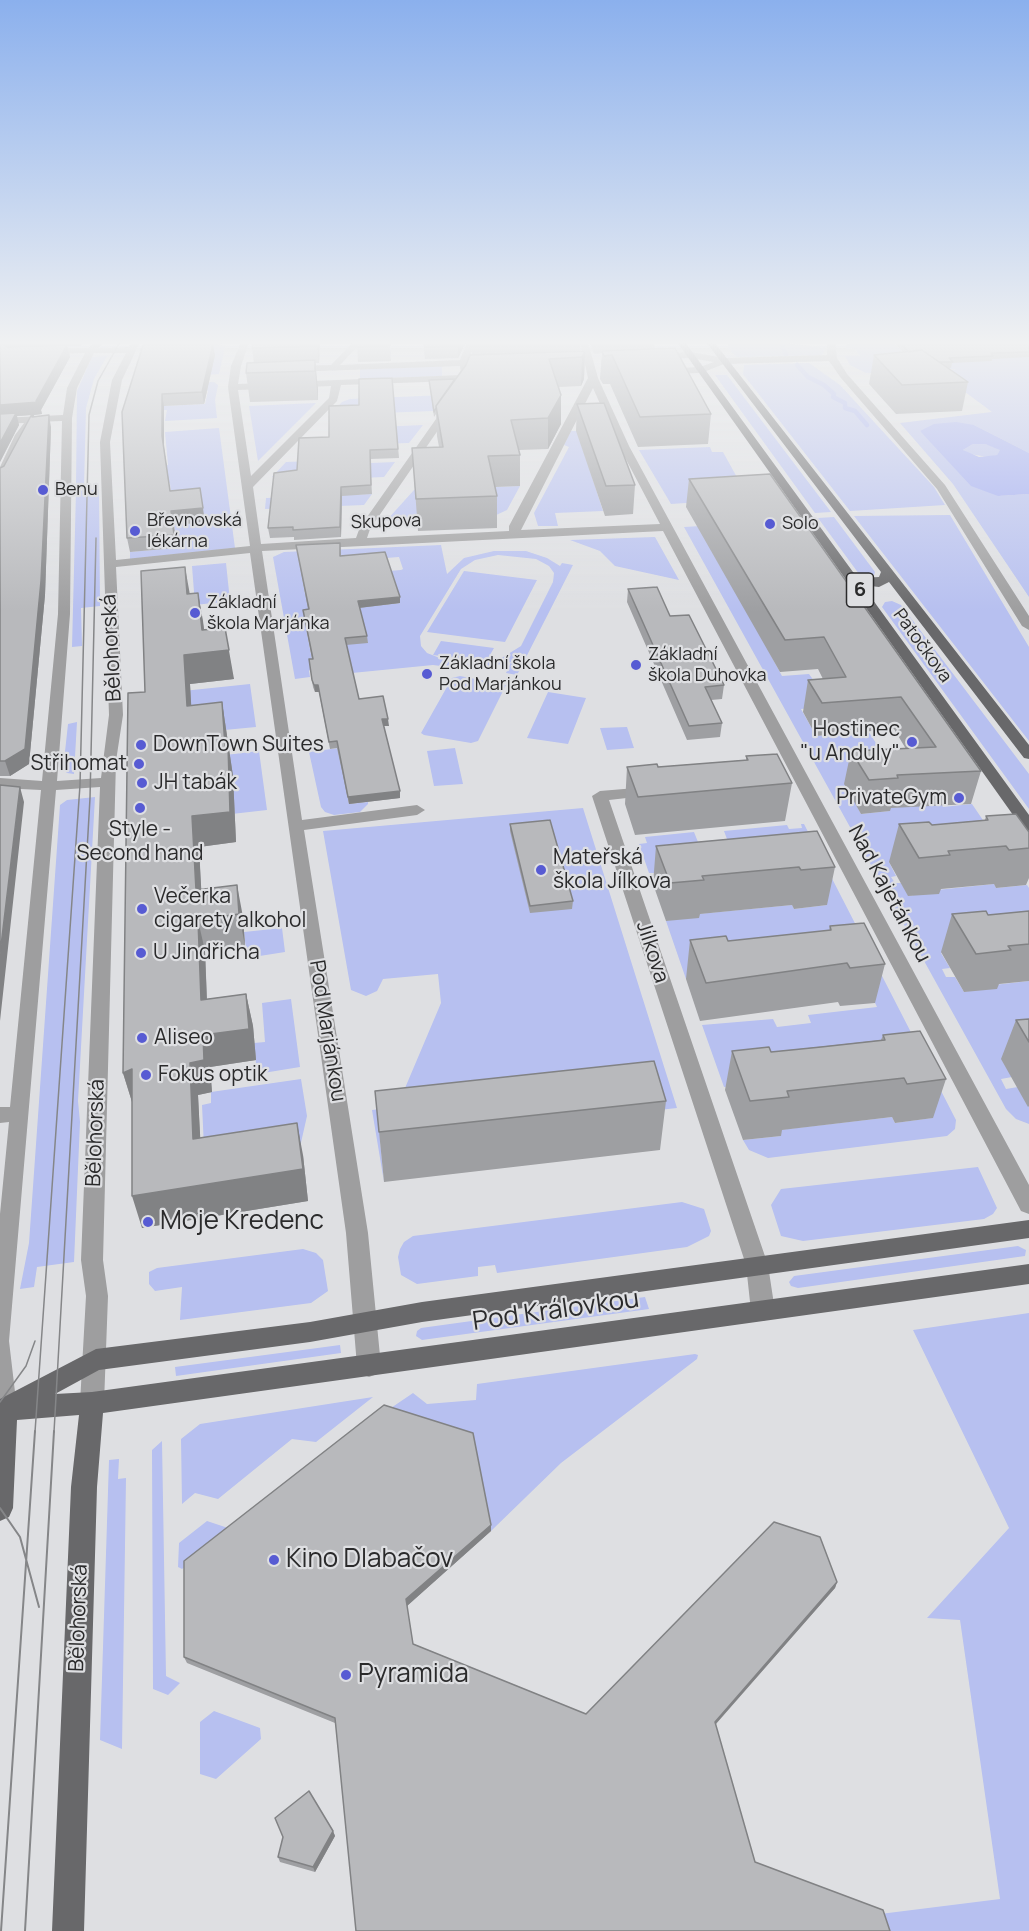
<!DOCTYPE html>
<html>
<head>
<meta charset="utf-8">
<style>
  body { margin:0 }
  canvas { display:block; background:#dedfe2 }
</style>
</head>
<body>
<canvas width="1029" height="1931"></canvas>
<script>
const ctx = document.querySelector('canvas').getContext('2d');
ctx.lineJoin = 'round';
function fill(path, color) { ctx.fillStyle = color; ctx.fill(path, 'evenodd'); }
const poly = rows => new Path2D(rows.map(r => 'M' + r).join(''));
function stroke(path, color, width, dash) { ctx.strokeStyle = color; ctx.lineWidth = width; ctx.lineCap = dash ? 'butt' : 'round'; ctx.setLineDash(dash || []); ctx.stroke(path); }
function write(font, color, halo, rows, align = 'center') {
  ctx.font = font + ' Manrope,sans-serif'; ctx.lineWidth = 4.5; ctx.setLineDash([]); ctx.textBaseline = 'middle'; ctx.strokeStyle = halo; ctx.fillStyle = color; for (const [text, x, y, turn = 0] of rows) {
    ctx.save(); ctx.translate(x, y); ctx.rotate((+turn || 0) * Math.PI / 180); ctx.textAlign = isNaN(turn) ? turn : align; if (halo) ctx.strokeText(text, 0, 0); ctx.fillText(text, 0, 0); ctx.restore();
  }
}
fill(poly([
  [186,342,226,342,217,345,225,346,219,374,192,376],
  [728,342,777,342,825,348,822,355,737,357,728,348],
  [850,342,893,342,908,358,1029,351,1029,453,974,425,920,431,998,496,1029,494,1029,597,953,484,900,423,992,412,941,374,941,372,957,369,866,373,850,365,845,356,860,356,855,349,845,348],
  [107,356,94,379,86,408,84,486,76,487,77,391,92,357],
  [809,363,840,385,934,487,945,505,850,511,743,374,744,365],
  [442,366,442,376,360,379,360,369],
  [715,375,727,375,831,512,815,513],
  [214,382,218,385,215,400,217,418,165,421,167,410,164,410,164,406,205,404,208,391,188,391,190,383],
  [445,395,433,411,330,415,342,402,350,399],
  [316,403,258,461,249,406],
  [423,425,409,443,378,444,377,427],
  [219,428,235,548,130,559,130,552,176,548,175,535,180,533,175,533,170,483,149,484,126,469,168,465,165,432],
  [571,431,577,431,603,511,555,513,558,526,538,526,534,513,569,447,564,445],
  [973,444,985,444,1001,449,997,455,989,457,969,454,963,450],
  [710,447,712,452,723,452,744,490,759,498,671,504,639,450],
  [370,459,371,463,395,462,384,477,310,480,272,477,286,462],
  [520,486,507,510,494,516,386,521,414,490],
  [99,489,100,606,81,608,82,646,72,647,76,491],
  [372,494,364,505,265,509,266,498],
  [950,515,1029,647,1029,741,854,516],
  [834,517,875,572,874,575,859,574,818,518],
  [732,524,711,550,720,566,763,563,769,652,782,676,809,674,814,681,824,707,801,709,816,736,868,731,884,755,855,802,861,814,890,811,889,808,941,803,943,807,972,804,1004,851,889,862,896,876,891,877,895,883,901,883,909,896,937,890,994,884,996,888,1027,885,1029,888,1029,948,941,953,950,968,942,969,946,977,955,977,964,992,994,985,1029,981,1029,1056,1012,1077,1001,1079,1006,1089,1018,1087,1029,1106,1029,1124,1016,1119,1006,1109,684,527],
  [655,537,679,580,615,566,600,551,570,540],
  [441,545,447,574,464,558,494,551,526,551,547,558,560,566,562,563,573,565,517,675,506,673,511,662,473,670,433,665,352,673,345,644,368,642,336,610,400,603,300,564,305,594,316,615,304,617,313,665,309,671,310,677,295,679,273,557,284,552],
  [498,555,536,559,549,566,554,573,553,582,521,646,500,659,471,664,450,662,427,653,421,646,420,636,461,569,475,560],
  [399,557,403,569,401,570,351,574,348,561],
  [226,563,230,601,195,605,192,566],
  [464,571,537,580,505,642,427,632],
  [892,601,901,605,1029,774,1029,809,882,607,885,602],
  [441,641,494,648,486,662,433,655],
  [460,676,506,685,478,741,471,743,424,735,421,733,452,678],
  [250,684,256,727,214,731,135,696],
  [548,692,586,698,568,744,527,738],
  [77,722,74,774,67,773,63,770,68,724],
  [627,727,634,748,607,750,600,728],
  [339,748,349,804,368,802,368,804,360,812,334,815,325,812,321,807,309,752],
  [455,748,463,784,434,786,427,751],
  [259,751,267,810,214,816,209,757],
  [95,797,78,1101,80,1122,74,1262,37,1267,34,1287,20,1289,29,1243,60,805,67,800],
  [583,808,677,1108,380,1141,384,1182,372,1110,397,1107,441,1003,438,974,383,979,377,991,366,996,351,990,323,831],
  [801,824,804,824,956,1120,955,1129,947,1136,768,1158,749,1150,743,1140,781,1136,779,1130,892,1117,895,1123,932,1118,748,1084,724,1087,702,1025,773,1019,777,1027,811,1023,808,1015,877,1007,868,988,720,975,686,979,666,921,698,914,792,905,794,909,827,905,807,866,747,872,649,873,639,844,647,843,645,837,694,832,698,842,727,839,724,831,787,825,789,829,802,828],
  [282,928,285,952,247,958,244,932],
  [291,999,300,1067,257,1074,254,1043,265,1042,262,1003],
  [301,1079,307,1116,300,1147,204,1147,202,1105,211,1103,211,1092],
  [978,1167,997,1208,993,1214,984,1219,803,1241,781,1236,771,1205,781,1189],
  [682,1202,704,1209,711,1231,709,1236,687,1247,497,1273,495,1265,478,1267,478,1276,417,1284,401,1275,398,1257,400,1249,404,1242,413,1236],
  [1018,1246,1026,1250,1025,1256,798,1288,791,1286,789,1282,794,1276],
  [303,1249,316,1253,323,1260,328,1291,311,1303,180,1320,182,1287,155,1291,149,1284,149,1272,157,1268],
  [645,1297,649,1309,422,1340,416,1336,417,1331,421,1328],
  [1029,1313,1029,1931,885,1931,880,1914,1000,1899,960,1620,927,1618,1009,1528,913,1330],
  [340,1345,341,1353,176,1376,175,1367],
  [695,1354,698,1355,697,1359,561,1463,491,1531,473,1440,385,1412,413,1393,427,1404,476,1400,477,1384],
  [373,1397,316,1442,292,1439,218,1499,195,1493,182,1504,181,1439,200,1424],
  [162,1441,166,1676,180,1683,168,1695,153,1689,152,1450],
  [119,1459,118,1479,126,1478,122,1749,100,1740,109,1460],
  [207,1521,231,1529,182,1569,178,1567,179,1543],
  [214,1711,260,1728,261,1739,216,1779,200,1774,200,1722]
]), '#b7c0f0');
fill(poly([
  [956,422,974,425,1029,453,1029,494,998,496,971,486,920,431,934,424],
  [973,444,985,444,1000,450,997,455,979,457,963,450]
]), '#9faaf4');
stroke(poly([
  [781,342,786,355],
  [797,365,808,377,824,385,834,394,833,397,845,403,845,408,855,411,867,425]
]), '#9faaf4', 4.5);
fill(poly([
  [95,342,104,342,99,348,129,347,132,342,140,342,122,380,110,442,116,560,250,546,228,387,231,366,241,342,249,342,241,366,238,384,461,375,460,366,291,372,286,369,291,366,331,365,353,342,362,342,340,365,460,360,467,342,475,342,469,360,492,359,497,362,492,365,469,366,469,375,484,375,484,379,481,380,341,385,337,401,253,487,261,544,356,538,360,527,448,402,451,401,456,404,370,529,367,538,509,531,509,526,588,378,580,342,588,342,598,378,629,446,1029,1185,1029,1214,1021,1211,663,531,262,551,302,820,417,805,425,810,417,815,304,830,368,1233,381,1366,377,1374,369,1377,361,1374,357,1366,346,1233,250,553,116,567,123,715,116,761,103,1260,108,1296,104,1403,101,1411,92,1414,83,1411,80,1403,86,1296,81,1260,100,787,56,790,9,1341,17,1409,14,1417,0,1421,0,1214,9,1122,0,1123,0,1107,10,1107,41,790,0,788,0,778,42,781,58,614,62,421,35,422,25,436,5,478,0,481,0,467,15,435,24,423,0,424,0,418,63,415,67,388,85,353,45,354,41,351,45,348,88,348,95,342],
  [94,353,126,353,112,380,100,442,109,715,101,778,57,781,70,614,72,418,77,388,94,353],
  [331,386,329,398,251,476,238,390,331,386],
  [593,388,619,446,660,524,521,530,593,388],
  [827,342,835,342,837,358,847,374,945,485,1029,616,1029,630,1022,626,937,489,841,378,829,361,724,364,701,373,664,374,659,371,661,369,700,367,714,362,691,358,654,359,649,356,654,353,691,352,724,358,827,355,827,342],
  [648,787,656,792,653,795,609,800,768,1265,775,1311,771,1318,763,1321,755,1318,751,1311,746,1265,592,796,600,791,648,787]
]), '#9e9e9f');
fill(poly([
  [677,342,685,342,853,572,862,578,879,577,881,572,706,342,714,342,1029,745,1029,759,1024,758,889,582,879,587,862,585,1029,815,1029,831,1023,829,677,342],
  [1029,1220,1029,1238,422,1322,310,1342,99,1370,55,1394,92,1392,1029,1264,1029,1284,103,1413,97,1487,84,1931,52,1931,71,1487,79,1415,17,1420,13,1508,9,1517,0,1521,0,1399,96,1349,310,1322,422,1302,1029,1220]
]), '#68686a');
stroke(poly([
  [0,1402,26,1366,35,1341],
  [35,1432,80,785,89,415,98,381,120,342],
  [54,1432,90,798,96,538]
]), '#858688', 1.5);
stroke(poly([
  [0,1508,20,1537,39,1607],
  [1,1931,35,1431],
  [25,1931,54,1431]
]), '#858688', 2);
fill(poly([
  [0,342,84,342,80,346,67,346,70,357,41,410,42,414,34,415,34,416,51,427,45,595,29,764,10,776,0,776,0,468,4,466,32,415,17,416,19,425,0,462],
  [144,342,185,343,215,355,204,404,164,406,164,448,170,491,205,522,174,525,176,548,130,552,127,538],
  [320,342,319,363,315,363,318,389,318,400,250,402,246,373,254,363,252,348],
  [357,342,390,342,391,361,358,362],
  [423,342,466,342,458,358,425,359],
  [581,342,580,351,585,351,584,379,581,386,559,387,561,424,548,449,519,450,520,455,520,486,495,487,497,496,497,528,418,531,412,448,439,447,437,436,436,414,434,417,429,380,455,379,472,355,472,346],
  [590,342,655,342,654,349,711,414,708,444,638,447,610,384,603,384,600,379,602,353,594,354],
  [893,342,1029,342,1029,357,992,359,992,361,952,363,951,368,947,368,968,382,962,411,896,414,869,384,874,355,903,352],
  [392,378,399,458,370,459,372,494,342,496,341,537,294,540,294,537,270,538,268,528,297,470,359,405],
  [577,404,635,485,633,514,605,516,576,431],
  [689,479,981,771,971,804,891,808,890,811,861,814,844,784,851,751,906,749,894,729,816,736,803,712,808,680,823,679,818,669,780,672,686,507],
  [340,543,341,556,400,597,400,603,359,608,367,636,368,643,346,645,359,699,389,726,383,726,400,791,400,798,349,804,337,748,330,749,319,692,315,692,313,687,309,659,312,659,303,610,308,609,296,545],
  [628,589,670,616,724,685,722,699,711,700,722,723,720,737,687,740,627,602],
  [198,593,204,630,234,679,190,684,191,706,222,702,233,776,236,842,199,847,201,890,243,917,245,946,205,951,207,999,246,994,253,1026,256,1060,210,1067,212,1092,198,1095,200,1138,303,1155,308,1201,142,1228,132,1102,123,1073,145,692,190,594],
  [746,756,792,783,785,821,635,835,625,804,627,767,658,767,746,760],
  [986,816,1029,832,1029,878,1026,885,996,888,994,884,941,889,939,894,908,896,889,862,899,824,932,825,985,820],
  [510,824,573,901,572,909,530,913,510,831],
  [656,846,835,867,827,905,794,909,792,905,700,914,699,918,666,921,653,884],
  [1029,911,1029,981,999,984,997,989,964,992,941,952,952,914,988,915],
  [830,926,885,964,875,1003,840,1006,838,1002,700,1021,686,979,690,940,728,941,829,931],
  [1029,1019,1029,1106,1028,1107,1001,1059,1016,1020],
  [883,1035,946,1079,933,1118,895,1123,892,1117,782,1130,781,1136,743,1140,725,1090,732,1051,771,1052,881,1040],
  [375,1091,666,1101,660,1150,384,1182],
  [491,1525,491,1531,407,1606,413,1644,586,1714,837,1582,835,1588,716,1724,335,1723,187,1663,184,1657],
  [333,1831,335,1836,315,1872,280,1862,278,1857]
]), '#9e9fa2');
fill(poly([
  [1,342,8,342,10,348,4,353],
  [318,342,320,342,319,363,317,346],
  [460,342,466,342,458,358,458,346],
  [213,344,215,355,204,404,202,392],
  [67,345,70,357,41,410,42,414,34,415,36,424,32,417,32,415,17,416,19,425,0,462,0,405,36,401],
  [585,351,584,379,581,386,582,357],
  [315,360,318,389,318,400,315,371],
  [162,394,164,406,164,448,172,504,162,436],
  [561,395,561,424,548,449,548,418],
  [49,415,51,427,45,595,29,764,10,776,5,761],
  [341,487,342,496,341,537,340,527],
  [200,488,205,522,174,525,176,548,171,511],
  [185,567,190,595,187,594],
  [198,593,203,621,207,653,225,628,234,679,190,684,193,736,187,706,184,655,202,630],
  [400,597,400,603,358,608,358,601],
  [314,685,318,685,319,692,315,692],
  [222,702,233,776,236,842,199,847,203,922,196,890,192,816,225,746],
  [382,719,388,719,389,726,382,726],
  [20,787,24,802,0,1021,0,954],
  [400,791,400,798,349,804,348,797],
  [237,885,243,917,245,946,239,914],
  [198,920,205,951,208,1032,201,1000],
  [246,994,253,1026,256,1060,210,1067,212,1092,198,1095,202,1171,193,1139,190,1063,203,1035],
  [132,1069,133,1105,123,1073],
  [297,1123,303,1155,308,1201,142,1228,132,1196],
  [491,1525,491,1531,407,1606,406,1599],
  [837,1582,835,1588,713,1727,715,1722],
  [333,1831,335,1836,315,1872,313,1867]
]), '#818284');
const building = poly([
  [0,342,7,347,67,345,36,401,39,402,0,405,0,342],
  [144,342,178,342,177,343,213,344,202,392,162,394,162,436,170,491,200,488,203,508,171,511,174,535,127,538,122,412,144,342],
  [253,342,318,342,317,346,252,348,253,342],
  [357,342,390,342,390,345,357,347,357,342],
  [424,342,460,342,458,346,425,347,424,342],
  [473,342,581,342,472,346,473,342],
  [899,342,1029,342,1029,352,991,353,993,356,949,358,953,362,939,362,922,350,909,352,899,342],
  [675,348,711,414,640,417,612,355,604,356,602,351,675,348],
  [922,350,968,382,902,385,874,355,922,350],
  [585,351,582,357,549,359,561,395,548,418,511,420,520,455,488,456,497,496,416,499,412,448,443,447,436,406,466,365,470,355,585,351],
  [315,360,315,371,246,373,247,363,315,360],
  [392,378,398,449,370,450,371,485,341,487,340,527,293,530,293,527,268,528,274,473,297,470,299,438,329,437,329,406,359,405,359,379,392,378],
  [455,379,436,406,436,408,434,412,429,380,455,379],
  [604,403,635,485,606,486,577,404,604,403],
  [33,412,32,417,49,415,41,581,25,749,5,761,0,761,0,468,4,466,33,412],
  [16,413,0,443,0,414,16,413],
  [770,474,981,771,897,775,898,778,869,780,851,751,936,747,901,697,822,703,808,680,846,677,824,637,785,640,689,479,770,474],
  [340,543,340,556,385,552,400,597,358,601,367,636,345,638,359,699,383,696,388,719,382,719,400,791,348,797,337,741,329,742,318,685,314,685,312,680,309,659,313,659,303,610,309,609,296,545,340,543],
  [185,567,187,594,198,593,202,630,225,628,229,650,184,655,187,706,222,702,225,746,228,745,230,812,192,816,196,890,237,885,239,914,198,920,201,1000,246,994,249,1029,203,1035,204,1060,190,1063,193,1139,297,1123,303,1169,132,1196,132,1069,123,1073,128,693,145,692,141,571,185,567],
  [657,587,670,616,689,615,724,685,705,687,722,723,689,726,628,589,657,587],
  [777,754,792,783,638,797,627,767,657,764,658,767,748,760,746,756,777,754],
  [0,785,20,787,0,954,0,785],
  [1016,814,1029,832,1029,848,1009,850,1006,846,948,851,950,855,919,858,899,824,929,822,932,825,988,820,986,816,1016,814],
  [550,820,573,901,530,906,510,824,550,820],
  [817,831,835,867,801,870,799,867,702,876,704,880,670,883,656,846,817,831],
  [986,911,988,915,1029,911,1029,944,1008,946,1011,950,976,954,952,914,986,911],
  [864,923,885,964,850,968,847,963,706,983,690,940,726,936,728,941,831,930,830,926,864,923],
  [1029,1019,1029,1042,1016,1020,1029,1019],
  [920,1031,946,1079,907,1084,904,1078,787,1091,789,1097,750,1101,732,1051,769,1047,771,1052,821,1047,885,1040,883,1035,920,1031],
  [654,1061,666,1101,379,1132,375,1091,654,1061],
  [384,1405,473,1433,491,1525,406,1599,413,1644,586,1714,774,1522,820,1537,837,1582,715,1722,755,1862,883,1910,890,1931,356,1931,335,1718,184,1657,184,1561,384,1405],
  [309,1791,333,1831,313,1867,278,1857,283,1837,275,1818,309,1791]
]);
fill(building, '#b8b9bc');
stroke(building, '#818284', 1.5);
const sky = ctx.createLinearGradient(0, 0, 0, 612);
sky.addColorStop(0, '#8bb0ed');
sky.addColorStop(0.56, '#f0f1f2');
sky.addColorStop(1, '#f0f1f200');
ctx.fillStyle = sky;
ctx.fillRect(0, 0, 1029, 612);
for (const [x, y, r, color] of [
  [43,490,6,"#575bd3"],
  [770,524,6,"#575bd3"],
  [135,531,6,"#575bd3"],
  [195,613,6,"#575bd3"],
  [636,665,6,"#575bd3"],
  [427,674,6,"#575bd3"],
  [912,742,6,"#575bd3"],
  [141,745,6,"#575bd3"],
  [139,764,6,"#575bd3"],
  [142,783,6,"#575bd3"],
  [959,798,6,"#575bd3"],
  [140,808,6,"#575bd3"],
  [541,870,6,"#575bd3"],
  [142,909,6,"#575bd3"],
  [141,953,6,"#575bd3"],
  [142,1038,6,"#575bd3"],
  [146,1075,6,"#575bd3"],
  [148,1222,6,"#575bd3"],
  [274,1560,6,"#575bd3"],
  [346,1675,6,"#575bd3"]
]) { const dot = new Path2D(); dot.arc(x, y, r, 0, 2 * Math.PI); ctx.fillStyle = color; ctx.fill(dot); stroke(dot, '#dedfe2', 2); }
write('18px', '#2a2a2b', '#dedfe2', [
  ["Benu",55,490],
  ["Břevnovská",147,521],
  ["lékárna",147,542],
  ["Solo",782,524],
  ["Základní",207,603],
  ["škola Marjánka",207,624],
  ["Základní",648,655],
  ["škola Duhovka",648,676],
  ["Základní škola",439,664],
  ["Pod Marjánkou",439,685]
], 'left');
write('18px', '#2a2a2b', '#dedfe2', [
  ["Skupova",386,522,-2],
  ["Patočkova",922,646,54]
]);
for (const [x, y, w] of [
  [860,590,27]
]) { const box = new Path2D(); box.roundRect(x - w / 2, y - 17, w, 34, 4.5); ctx.fillStyle = '#dedfe2'; ctx.fill(box); stroke(box, '#2a2a2b', 1.5); }
write('bold 20px', '#2a2a2b', null, [
  ["6",860,590]
]);
write('21px', '#2a2a2b', '#dedfe2', [
  ["Bělohorská",112,648,-93],
  ["Nad Kajetánkou",889,894,62],
  ["Jílkova",652,952,72],
  ["Pod Marjánkou",327,1031,81],
  ["Bělohorská",96,1133,-88],
  ["Bělohorská",79,1618,-88]
]);
write('21px', '#2a2a2b', '#dedfe2', [
  ["Hostinec",900,730,"right"],
  ["\"u Anduly\"",900,754,"right"],
  ["DownTown Suites",153,745],
  ["Střihomat",127,764,"right"],
  ["JH tabák",154,783],
  ["PrivateGym",947,798,"right"],
  ["Style -",140,830,"center"],
  ["Second hand",140,854,"center"],
  ["Mateřská",553,858],
  ["škola Jílkova",553,882],
  ["Večerka",154,897],
  ["cigarety alkohol",154,921],
  ["U Jindřicha",153,953],
  ["Aliseo",154,1038],
  ["Fokus optik",158,1075]
], 'left');
write('26px', '#2a2a2b', '#dedfe2', [
  ["Moje Kredenc",160,1222],
  ["Kino Dlabačov",286,1560],
  ["Pyramida",358,1675]
], 'left');
write('26px', '#2a2a2b', '#dedfe2', [
  ["Pod Královkou",556,1311,-8]
]);
</script>
</body>
</html>
